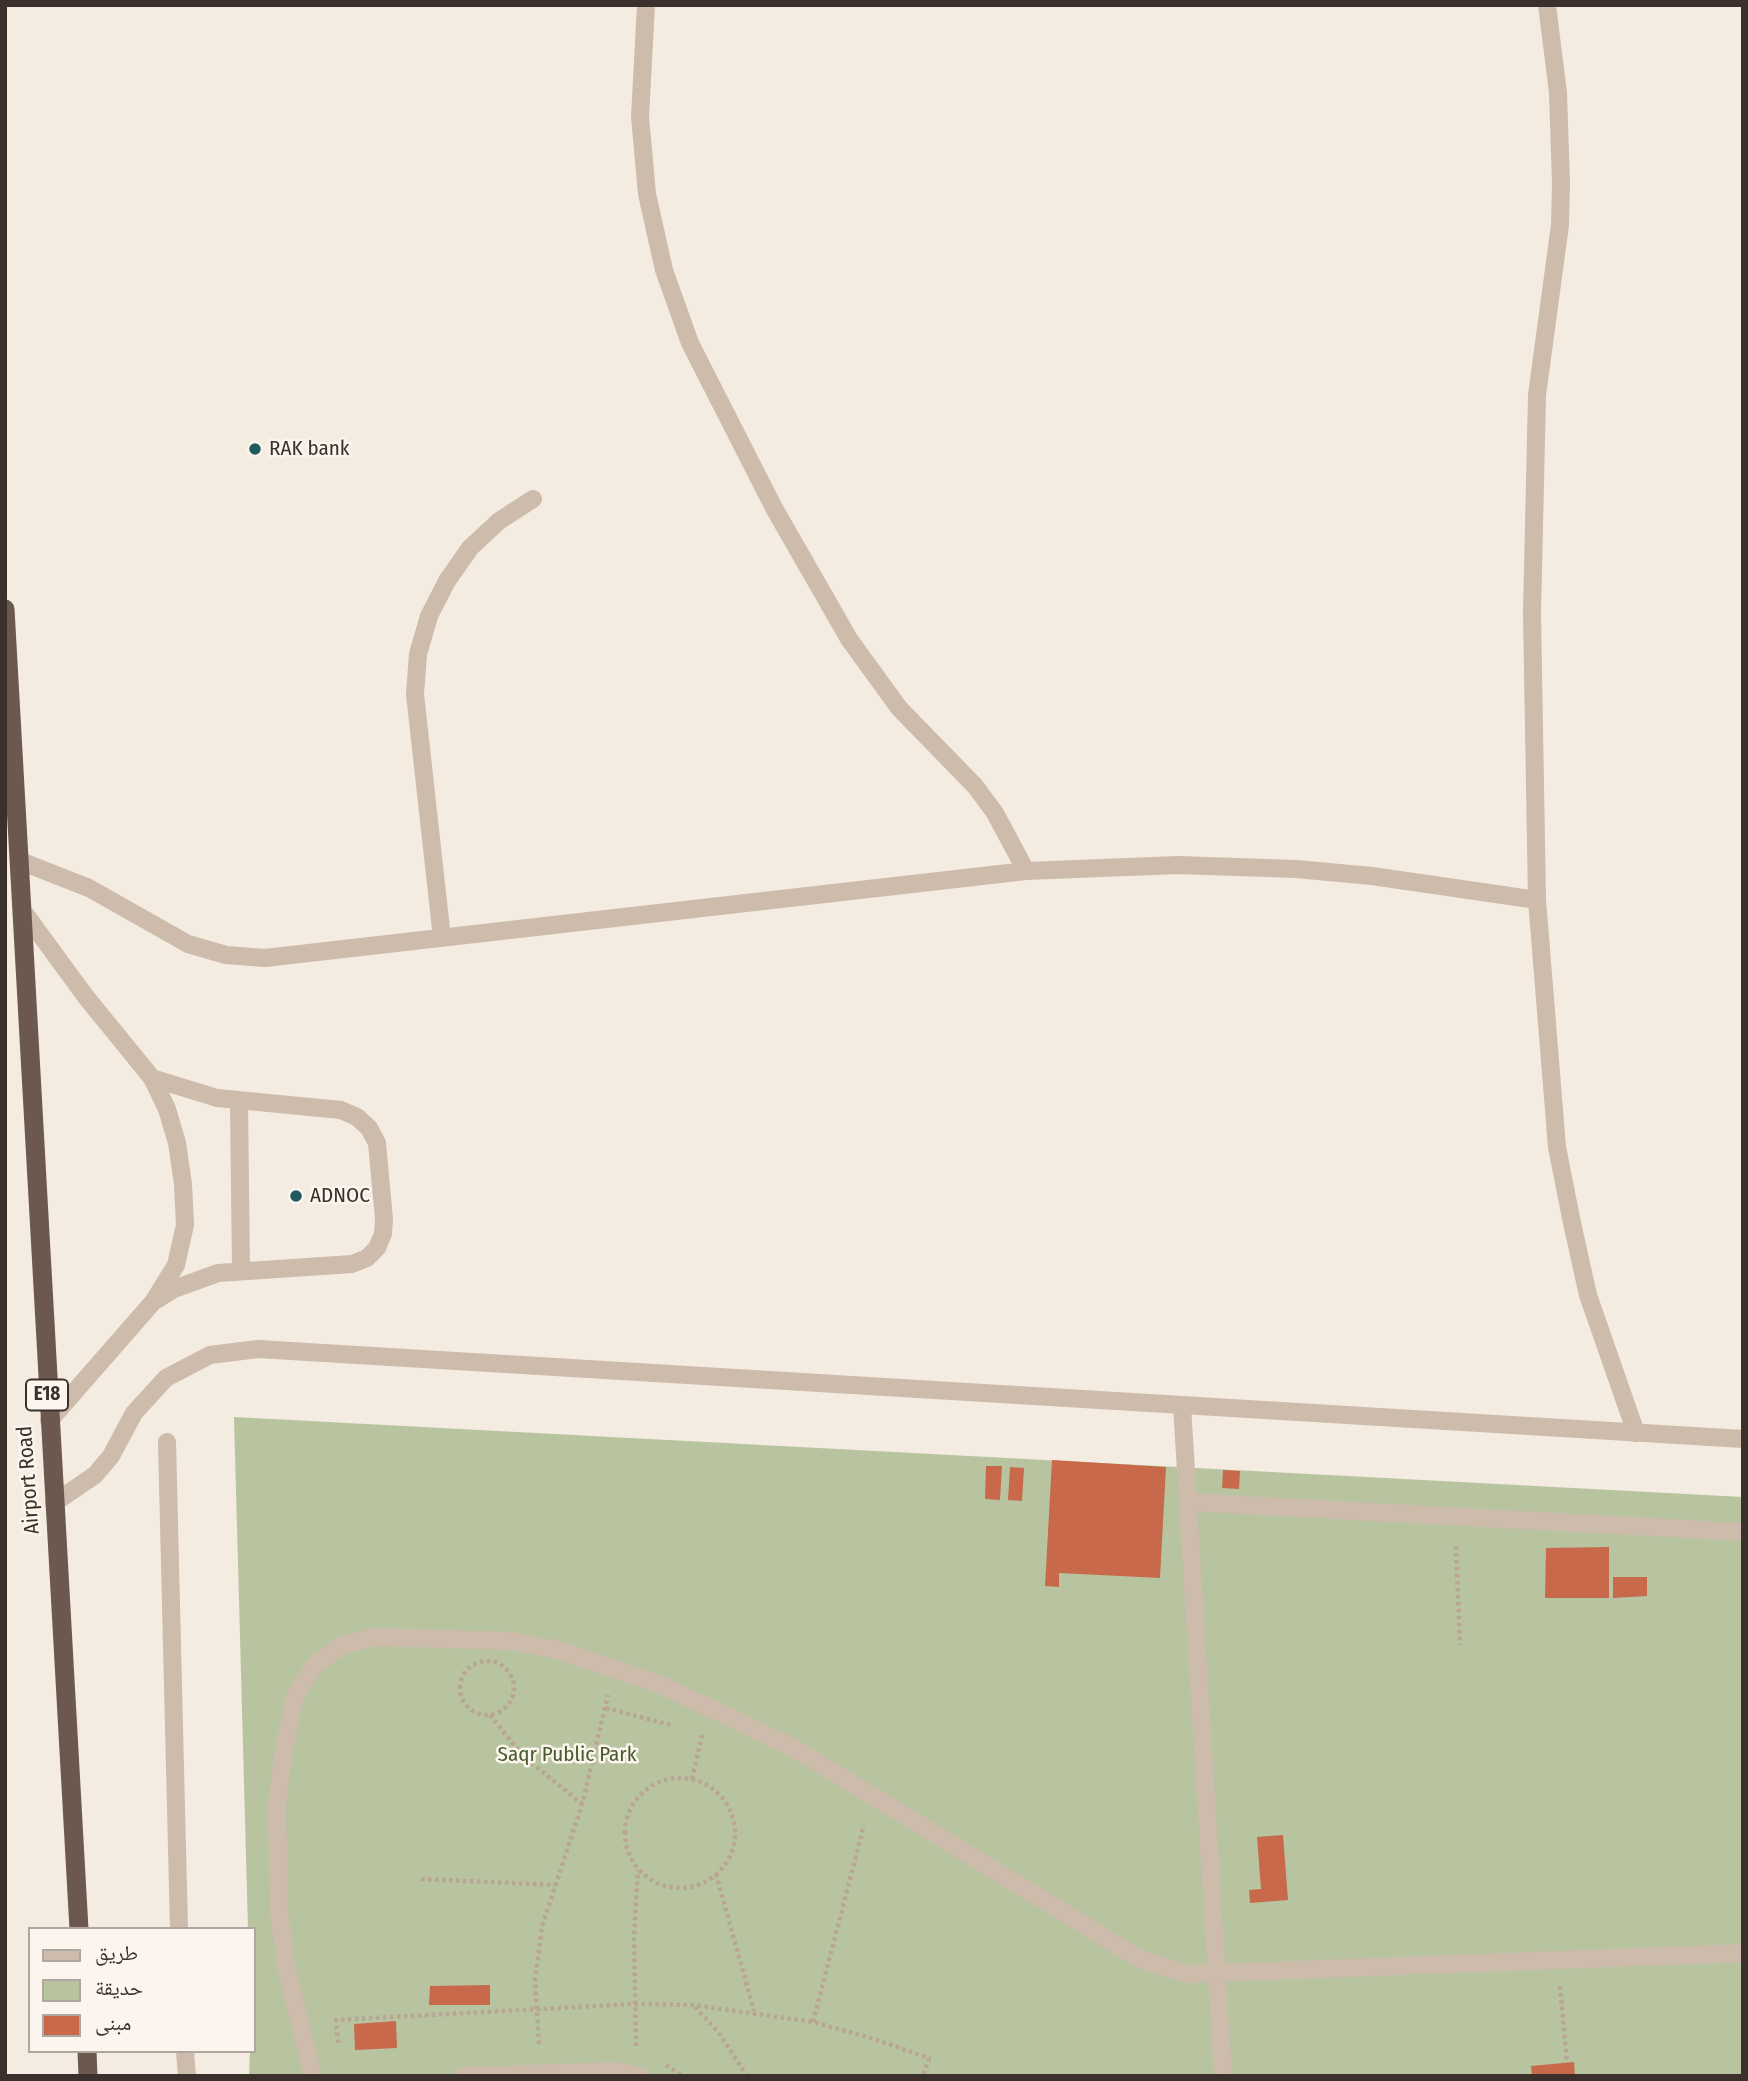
<!DOCTYPE html>
<html>
<head>
<meta charset="utf-8">
<style>
  body { margin:0 }
  #map { position:relative; width:1748px; height:2081px; overflow:hidden; background:#f4ebe1; font-family:"Fira Sans Condensed","Noto Naskh Arabic",sans-serif }
  canvas { display:block }
  .frame { position:absolute; inset:0; border:7px solid #3b302b; pointer-events:none }
  .legend { position:absolute; left:28px; top:1927px; width:228px; height:126px; box-sizing:border-box; background:#fbf5ee; border:2px solid #aea6a0; margin:0; padding:9px 12px; list-style:none; font-size:21px; color:#3b302b }
  .legend li { display:flex; align-items:center; gap:14px; height:35px }
  .legend b { width:35px; border:2px solid #aea6a0 }
</style>
</head>
<body>
<div id="map">
<canvas width="1748" height="2081"></canvas>
<div class="frame"></div>
<ul class="legend">
<li><b style="height:9px;background:#cdbbac"></b>طريق</li>
<li><b style="height:19px;background:#b8c4a0"></b>حديقة</li>
<li><b style="height:19px;background:#c8694b"></b>مبنى</li>
</ul>
</div>
<script>
const ctx = document.querySelector('canvas').getContext('2d');
ctx.lineJoin = 'round';
function fill(path, color) { ctx.fillStyle = color; ctx.fill(path, 'evenodd'); }
const poly = rows => new Path2D(rows.map(r => 'M' + r).join(''));
function stroke(path, color, width, dash) { ctx.strokeStyle = color; ctx.lineWidth = width; ctx.lineCap = dash ? 'butt' : 'round'; ctx.setLineDash(dash || []); ctx.stroke(path); }
function write(font, color, halo, rows, align = 'center') {
  ctx.font = font + ' "Fira Sans Condensed",sans-serif'; ctx.lineWidth = 5; ctx.setLineDash([]); ctx.textBaseline = 'middle'; ctx.strokeStyle = halo; ctx.fillStyle = color; for (const [text, x, y, turn = 0] of rows) {
    ctx.save(); ctx.translate(x, y); ctx.rotate((+turn || 0) * Math.PI / 180); ctx.textAlign = isNaN(turn) ? turn : align; if (halo) ctx.strokeText(text, 0, 0); ctx.fillText(text, 0, 0); ctx.restore();
  }
}
fill(poly([
  [234,1417,1743,1497,1743,2076,249,2076,250,2051,254,2051,254,1929,248,1929]
]), '#b8c4a0');
fill(poly([
  [1052,1460,1166,1467,1160,1578,1059,1573,1059,1587,1045,1586],
  [986,1466,1002,1466,1000,1500,985,1499],
  [1010,1467,1024,1468,1022,1501,1008,1500],
  [1223,1470,1240,1471,1239,1489,1222,1488],
  [1609,1547,1609,1598,1545,1598,1546,1548],
  [1613,1577,1647,1577,1647,1596,1613,1598],
  [1283,1835,1288,1900,1250,1903,1249,1890,1261,1889,1257,1837],
  [490,1985,490,2005,429,2005,430,1986],
  [396,2021,397,2048,355,2050,354,2024],
  [1574,2062,1575,2076,1532,2076,1531,2066]
]), '#c8694b');
stroke(poly([
  [1456,1546,1460,1645],
  '460 1688a27 27 0 1 1 54 0a27 27 0 1 1-54 0Z',
  [606,1708,671,1725],
  [490,1715,523,1756,582,1804],
  '625 1833a55 55 0 1 1 110 0a55 55 0 1 1-110 0Z',
  [692,1779,702,1735],
  [716,1874,754,2011],
  [421,1879,555,1885],
  [1560,1986,1567,2062],
  [695,2007,719,2033,747,2076],
  [813,2022,864,1825],
  [338,2043,336,2020,634,2004,694,2005,813,2022,874,2039,929,2058,923,2076],
  [539,2044,535,1981,542,1926,582,1805,608,1695],
  [636,2046,634,1936,638,1870],
  [666,2065,683,2076]
]), '#b9a596', 4.5, [3.5, 3.5]);
stroke(poly([
  [646,5,640,117,647,194,664,270,690,343,774,508,849,639,899,708,975,786,995,813,1026,871],
  [1547,5,1558,93,1561,184,1560,225,1537,395,1532,613,1537,900,1557,1147,1572,1223,1588,1295,1636,1433],
  [20,861,89,888,188,944,226,955,265,958,1026,871,1178,865,1296,869,1372,876,1537,900],
  [23,911,86,997,152,1078,167,1109,177,1143,183,1184,185,1225,176,1265,153,1302,49,1421],
  [442,938,415,694,418,654,429,616,447,581,470,548,499,521,533,499],
  [152,1078,217,1098,341,1110,357,1117,369,1128,377,1143,384,1219,383,1234,377,1248,367,1258,352,1264,218,1273,174,1289,156,1300],
  [239,1102,241,1270],
  [1182,1406,1223,2076],
  [167,1442,179,1929],
  [1188,1502,1743,1532],
  [185,2051,187,2076],
  [313,2076,286,1966,279,1912,277,1807,283,1754,295,1696,314,1666,342,1645,376,1637,511,1641,558,1650,661,1685,792,1747,1140,1959,1187,1974,1743,1953],
  [465,2076,614,2071,639,2076]
]), '#cdbbac', 18);
stroke(poly([
  [54,1503,95,1475,111,1456,134,1413,166,1378,210,1355,258,1349,1743,1439]
]), '#cdbbac', 18);
stroke(poly([
  [5,609,79,1929],
  [87,2051,88,2076]
]), '#6c584f', 19);
for (const [x, y, r, color] of [
  [255,449,7,"#1f5a5e"],
  [296,1196,7,"#1f5a5e"]
]) { const dot = new Path2D(); dot.arc(x, y, r, 0, 2 * Math.PI); ctx.fillStyle = color; ctx.fill(dot); stroke(dot, '#fbf5ee', 2.5); }
for (const [x, y, w] of [
  [47,1395,42]
]) { const box = new Path2D(); box.roundRect(x - w / 2, y - 15.5, w, 31, 5); ctx.fillStyle = '#fbf5ee'; ctx.fill(box); stroke(box, '#3b302b', 2); }
write('bold 19px', '#3b302b', null, [
  ["E18",47,1395]
]);
write('21px', '#3b302b', '#fbf5ee', [
  ["RAK bank",269,449],
  ["ADNOC",310,1196]
], 'left');
write('21px', '#3b302b', '#fbf5ee', [
  ["Airport Road",29,1480,-94]
]);
write('21px', '#4a5a2e', '#fbf5ee', [
  ["Saqr Public Park",567,1755]
]);
</script>
</body>
</html>
